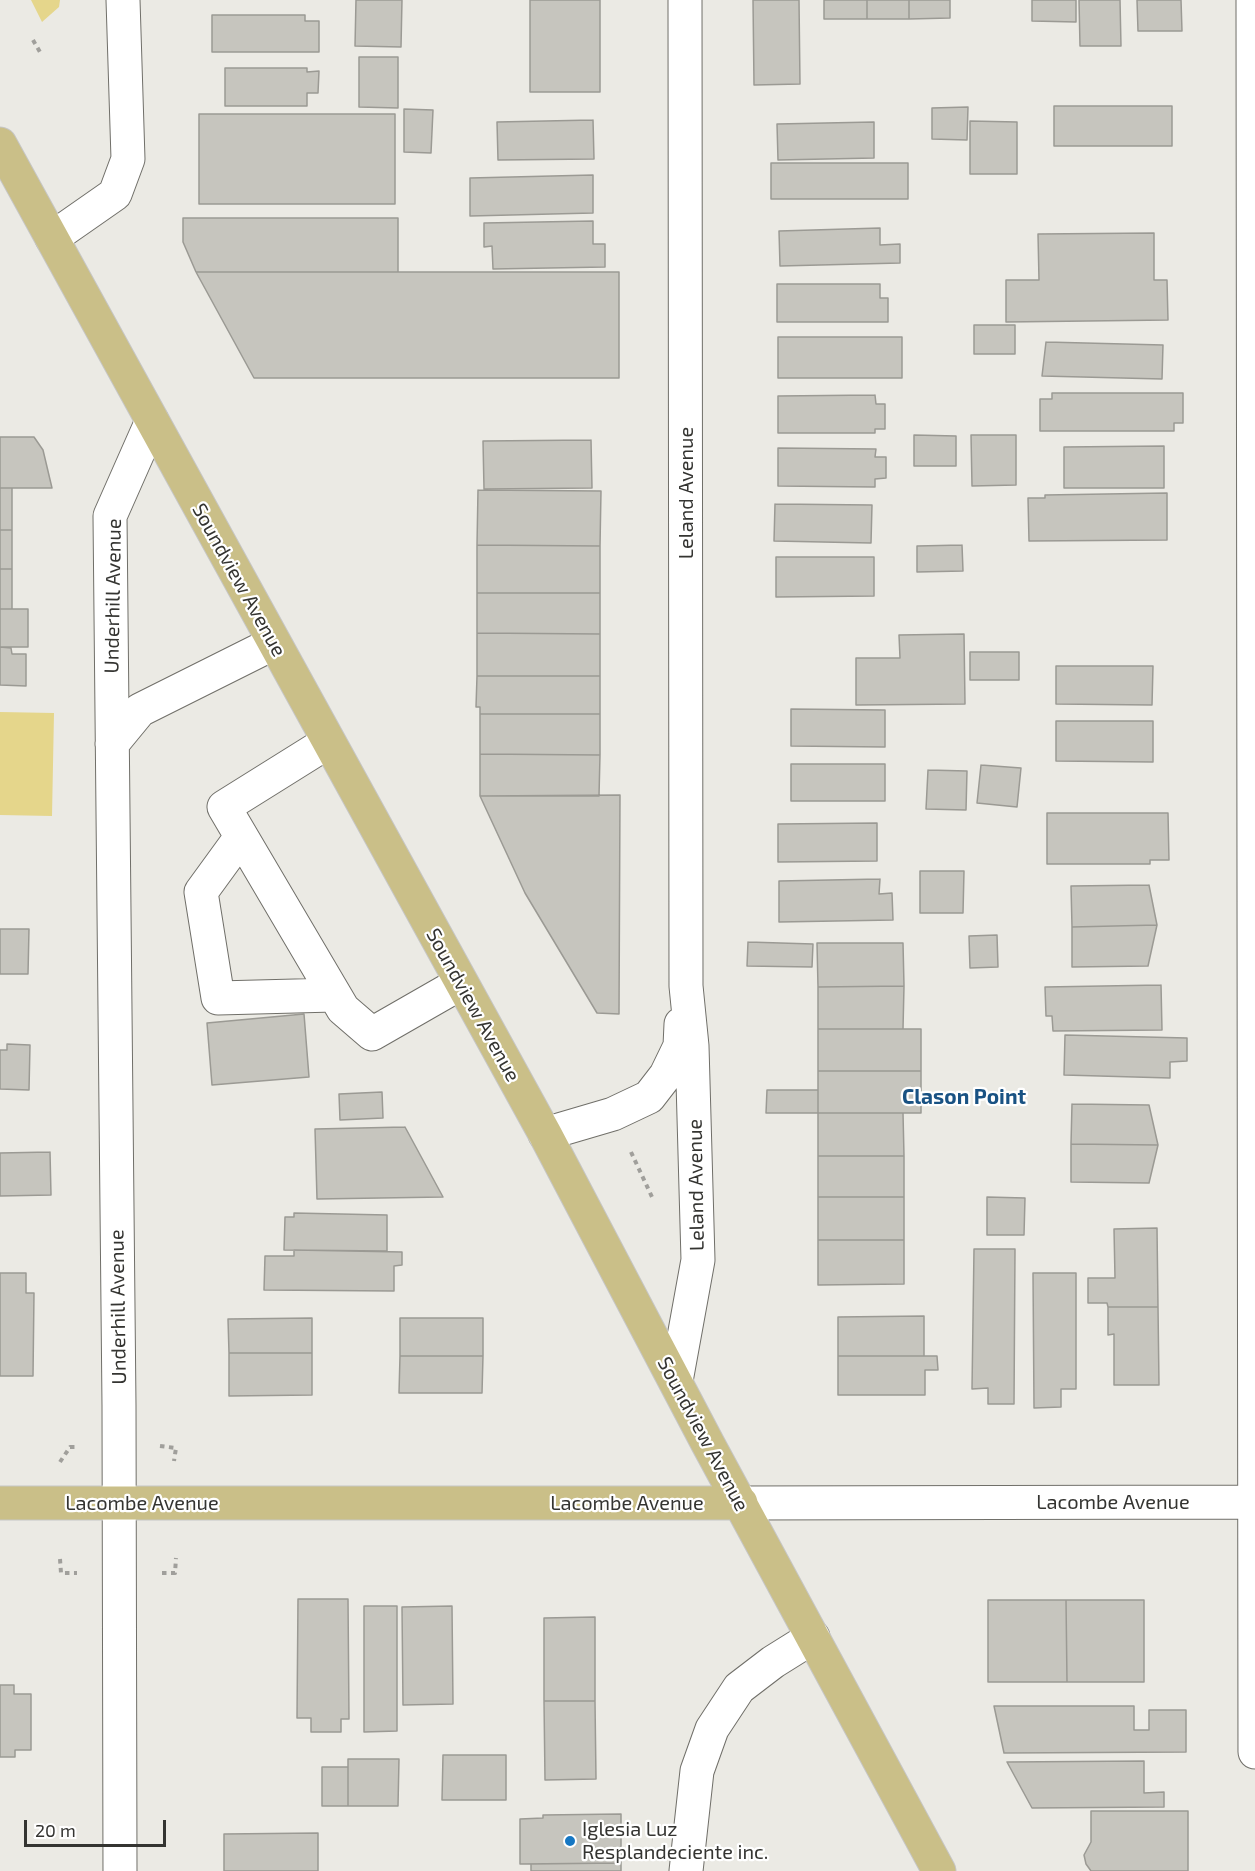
<!DOCTYPE html>
<html>
<head>
<meta charset="utf-8">
<style>
  body { margin:0 }
  #map { position:relative; width:1255px; height:1871px; overflow:hidden; background:#ebeae4; font-family:"Exo 2",sans-serif }
  canvas { display:block }
  .scale { position:absolute; left:24px; top:1820px; width:142px; height:27px; box-sizing:border-box; border:3px solid #343431; border-top:0; padding-left:8px; font-size:18px; line-height:21px; white-space:nowrap; color:#343431; -webkit-text-stroke:4px #fff; paint-order:stroke }
</style>
</head>
<body>
<div id="map">
<canvas width="1255" height="1871"></canvas>
<div class="scale">20 m</div>
</div>
<script>
const ctx = document.querySelector('canvas').getContext('2d');
ctx.lineJoin = 'round';
function fill(path, color) { ctx.fillStyle = color; ctx.fill(path, 'evenodd'); }
const poly = rows => new Path2D(rows.map(r => 'M' + r).join(''));
function stroke(path, color, width, dash) { ctx.strokeStyle = color; ctx.lineWidth = width; ctx.lineCap = dash ? 'butt' : 'round'; ctx.setLineDash(dash || []); ctx.stroke(path); }
function write(font, color, halo, rows, align = 'center') {
  ctx.font = font + ' "Exo 2",sans-serif'; ctx.lineWidth = 4.5; ctx.setLineDash([]); ctx.textBaseline = 'middle'; ctx.strokeStyle = halo; ctx.fillStyle = color; for (const [text, x, y, turn = 0] of rows) {
    ctx.save(); ctx.translate(x, y); ctx.rotate((+turn || 0) * Math.PI / 180); ctx.textAlign = isNaN(turn) ? turn : align; if (halo) ctx.strokeText(text, 0, 0); ctx.fillText(text, 0, 0); ctx.restore();
  }
}
fill(poly([
  [31,0,60,0,59,7,42,22],
  [0,712,54,713,52,816,0,815]
]), '#e5d68b');
const building = poly([
  [356,0,402,0,401,47,355,46,356,0],
  [530,0,600,0,600,92,530,92,530,0],
  [753,0,799,0,800,84,754,85,753,0],
  [824,0,867,0,867,19,824,19,824,0],
  [867,0,909,0,909,19,867,19,867,0],
  [909,0,950,0,950,18,909,19,909,0],
  [1032,0,1076,0,1076,22,1032,21,1032,0],
  [1079,0,1120,0,1121,46,1080,46,1079,0],
  [1137,0,1181,0,1182,31,1138,31,1137,0],
  [212,15,305,15,305,21,319,21,319,52,212,52,212,15],
  [359,57,398,57,398,108,359,107,359,57],
  [225,68,307,68,307,72,319,71,318,93,307,93,307,106,225,106,225,68],
  [1054,106,1172,106,1172,146,1054,146,1054,106],
  [968,107,967,140,932,139,932,108,968,107],
  [404,109,433,110,431,153,404,152,404,109],
  [199,114,395,114,395,204,199,204,199,114],
  [593,120,594,159,498,160,497,122,593,120],
  [970,121,1017,122,1017,174,970,174,970,121],
  [874,122,874,158,778,160,777,124,874,122],
  [771,163,908,163,908,199,771,199,771,163],
  [593,175,593,213,470,216,470,178,593,175],
  [183,218,398,218,398,272,196,272,183,242,183,218],
  [593,221,593,244,605,244,605,267,493,269,492,246,484,247,484,223,593,221],
  [880,228,880,245,900,244,900,263,780,266,779,231,880,228],
  [1154,233,1154,280,1167,280,1168,320,1006,322,1006,280,1039,280,1038,234,1154,233],
  [196,272,619,272,619,378,254,378,196,272],
  [777,284,880,284,880,298,888,298,888,322,777,322,777,284],
  [974,325,1015,325,1015,354,974,354,974,325],
  [778,337,902,337,902,378,778,378,778,337],
  [1046,342,1163,345,1162,379,1042,376,1046,342],
  [1052,393,1183,393,1183,423,1174,423,1174,431,1040,431,1040,399,1052,399,1052,393],
  [875,395,876,404,885,404,885,429,875,429,875,433,778,433,778,396,875,395],
  [914,435,956,436,956,466,914,466,914,435],
  [971,435,1016,435,1016,485,972,486,971,435],
  [0,437,34,437,43,450,52,488,0,488,0,437],
  [591,440,592,488,484,489,483,441,591,440],
  [1164,446,1164,488,1064,488,1064,447,1164,446],
  [778,448,876,449,875,457,886,457,886,478,875,479,875,487,778,486,778,448],
  [0,488,12,488,12,530,0,530,0,488],
  [478,490,601,491,600,546,477,545,478,490],
  [1167,493,1167,540,1029,541,1028,498,1045,498,1045,495,1167,493],
  [775,504,872,505,871,543,774,541,775,504],
  [0,530,12,530,12,569,0,569,0,530],
  [477,545,600,546,600,593,477,593,477,545],
  [962,545,963,571,917,572,917,546,962,545],
  [776,557,874,557,874,596,776,597,776,557],
  [0,569,12,569,12,609,0,609,0,569],
  [477,593,600,593,600,634,477,633,477,593],
  [0,609,28,609,28,647,0,647,0,609],
  [477,633,600,634,600,676,477,676,477,633],
  [964,634,965,704,856,705,856,658,900,658,899,635,964,634],
  [0,647,11,648,12,654,26,654,26,686,0,685,0,647],
  [970,652,1019,652,1019,680,970,680,970,652],
  [1056,666,1153,666,1152,705,1056,704,1056,666],
  [477,676,600,676,600,714,480,714,480,707,476,707,477,676],
  [791,709,885,710,885,747,791,746,791,709],
  [480,714,600,714,600,755,480,754,480,714],
  [1056,721,1153,721,1153,762,1056,761,1056,721],
  [480,754,600,755,599,796,480,796,480,754],
  [791,764,885,764,885,801,791,801,791,764],
  [981,765,1021,768,1017,807,977,803,981,765],
  [928,770,967,771,966,810,926,809,928,770],
  [620,795,619,1014,597,1013,525,893,480,796,620,795],
  [1047,813,1168,813,1169,860,1150,860,1150,864,1047,864,1047,813],
  [877,823,877,861,778,862,778,824,877,823],
  [920,871,964,871,963,913,920,913,920,871],
  [880,879,879,894,892,893,893,920,779,922,779,881,880,879],
  [1149,885,1157,925,1072,927,1071,886,1149,885],
  [1157,925,1148,966,1072,967,1072,927,1157,925],
  [0,929,29,929,28,974,0,974,0,929],
  [997,935,998,967,970,968,969,936,997,935],
  [748,942,813,944,812,967,747,966,748,942],
  [817,943,903,943,904,986,818,987,817,943],
  [1161,985,1162,1030,1053,1031,1052,1016,1046,1016,1045,987,1161,985],
  [904,986,903,1029,818,1029,818,987,904,986],
  [304,1014,309,1077,212,1085,207,1023,304,1014],
  [818,1029,921,1029,921,1071,818,1071,818,1029],
  [1065,1035,1187,1038,1187,1061,1170,1062,1170,1078,1064,1075,1065,1035],
  [7,1044,30,1045,29,1090,0,1089,0,1050,7,1050,7,1044],
  [818,1071,921,1071,921,1113,818,1113,818,1071],
  [767,1090,818,1090,818,1113,766,1113,767,1090],
  [382,1092,383,1118,340,1120,339,1094,382,1092],
  [1072,1104,1149,1105,1158,1145,1071,1144,1072,1104],
  [818,1113,903,1113,904,1156,818,1156,818,1113],
  [405,1127,443,1197,317,1199,315,1129,405,1127],
  [1071,1144,1158,1145,1149,1183,1071,1182,1071,1144],
  [50,1152,51,1195,0,1196,0,1153,50,1152],
  [818,1156,904,1156,904,1197,818,1197,818,1156],
  [818,1197,904,1197,904,1240,818,1240,818,1197],
  [987,1197,1025,1198,1024,1235,987,1235,987,1197],
  [294,1213,387,1215,387,1251,284,1250,285,1217,294,1217,294,1213],
  [1157,1228,1158,1307,1108,1307,1107,1303,1088,1303,1088,1278,1115,1278,1114,1229,1157,1228],
  [818,1240,904,1240,904,1284,818,1285,818,1240],
  [974,1249,1015,1249,1014,1404,988,1404,988,1388,972,1389,974,1249],
  [294,1250,402,1252,402,1265,394,1266,394,1291,264,1290,265,1256,294,1256,294,1250],
  [0,1273,26,1273,26,1293,34,1293,33,1376,0,1376,0,1273],
  [1033,1273,1076,1273,1076,1389,1061,1389,1061,1407,1034,1408,1033,1273],
  [1108,1307,1158,1307,1159,1385,1114,1385,1114,1334,1108,1335,1108,1307],
  [924,1316,924,1356,838,1356,838,1317,924,1316],
  [312,1318,312,1353,229,1353,228,1319,312,1318],
  [400,1318,483,1318,483,1356,400,1356,400,1318],
  [229,1353,312,1353,312,1395,229,1396,229,1353],
  [400,1356,483,1356,482,1393,399,1393,400,1356],
  [838,1356,937,1356,938,1370,925,1370,925,1395,838,1395,838,1356],
  [298,1599,348,1599,349,1719,341,1719,341,1732,311,1732,311,1718,297,1718,298,1599],
  [988,1600,1066,1600,1067,1682,988,1682,988,1600],
  [1066,1600,1144,1600,1144,1682,1067,1682,1066,1600],
  [364,1606,397,1606,397,1731,364,1732,364,1606],
  [452,1606,453,1704,403,1705,402,1607,452,1606],
  [595,1617,595,1701,544,1701,544,1618,595,1617],
  [0,1685,14,1685,14,1694,31,1694,31,1750,15,1750,15,1757,0,1757,0,1685],
  [544,1701,595,1701,596,1779,545,1780,544,1701],
  [994,1706,1134,1706,1134,1730,1149,1730,1149,1710,1186,1710,1186,1752,1004,1753,994,1706],
  [443,1755,506,1755,506,1800,442,1800,443,1755],
  [348,1759,399,1759,398,1806,348,1806,348,1759],
  [1144,1761,1144,1793,1164,1792,1164,1807,1032,1808,1007,1762,1144,1761],
  [322,1767,348,1767,348,1806,322,1806,322,1767],
  [1091,1811,1188,1811,1188,1871,1091,1871,1086,1864,1084,1855,1091,1842,1091,1811],
  [621,1814,621,1863,520,1864,520,1819,543,1818,543,1815,621,1814],
  [318,1833,318,1871,224,1871,224,1834,318,1833],
  [621,1863,621,1871,531,1871,531,1864,621,1863]
]);
fill(building, '#c6c5be');
stroke(building, '#9b9a94', 1.5);
const minor = poly([
  [1253,0,1255,1752],
  [52,238,115,194,128,159,123,0],
  [328,742,224,807,343,1009,372,1034,461,983],
  [112,744,140,710,274,643],
  [241,837,201,892,218,998,334,995],
  [545,1134,613,1114,649,1097,666,1075,680,1046,681,1024],
  [676,1381,698,1260,692,1046,686,986,685,0],
  [741,1503,1255,1502],
  [120,1871,119,1405,110,516,152,421],
  [686,1871,697,1771,712,1729,739,1688,773,1662,813,1637]
]);
const major = poly([
  [0,144,545,1134,708,1444,939,1871],
  [0,1503,741,1503]
]);
stroke(minor, '#706f69', 35);
stroke(major, '#c6c6c5', 35);
stroke(poly([
  [33,40,40,52],
  [631,1152,652,1197],
  [160,1446,176,1448,174,1461],
  [60,1462,70,1447,77,1447],
  [60,1559,61,1573,77,1573],
  [162,1573,175,1573,176,1558]
]), '#a09f9b', 4, [4.5, 4.5]);
stroke(minor, '#fff', 33);
stroke(major, '#cabf88', 33);
for (const [x, y, r, color] of [
  [570,1841,6,"#1577c3"]
]) { const dot = new Path2D(); dot.arc(x, y, r, 0, 2 * Math.PI); ctx.fillStyle = color; ctx.fill(dot); stroke(dot, '#fff', 2); }
write('20px', '#343431', '#fff', [
  ["Leland Avenue",686,493,-90],
  ["Soundview Avenue",239,580,61],
  ["Underhill Avenue",113,596,-89],
  ["Soundview Avenue",473,1005,61],
  ["Leland Avenue",696,1185,-91],
  ["Underhill Avenue",118,1307,-91],
  ["Soundview Avenue",703,1434,62],
  ["Lacombe Avenue",1113,1502],
  ["Lacombe Avenue",142,1503],
  ["Lacombe Avenue",627,1503]
]);
write('20px', '#343431', '#fff', [
  ["Iglesia Luz",582,1829],
  ["Resplandeciente inc.",582,1852]
], 'left');
write('bold 21px', '#195283', '#fff', [
  ["Clason Point",964,1097]
]);
</script>
</body>
</html>
